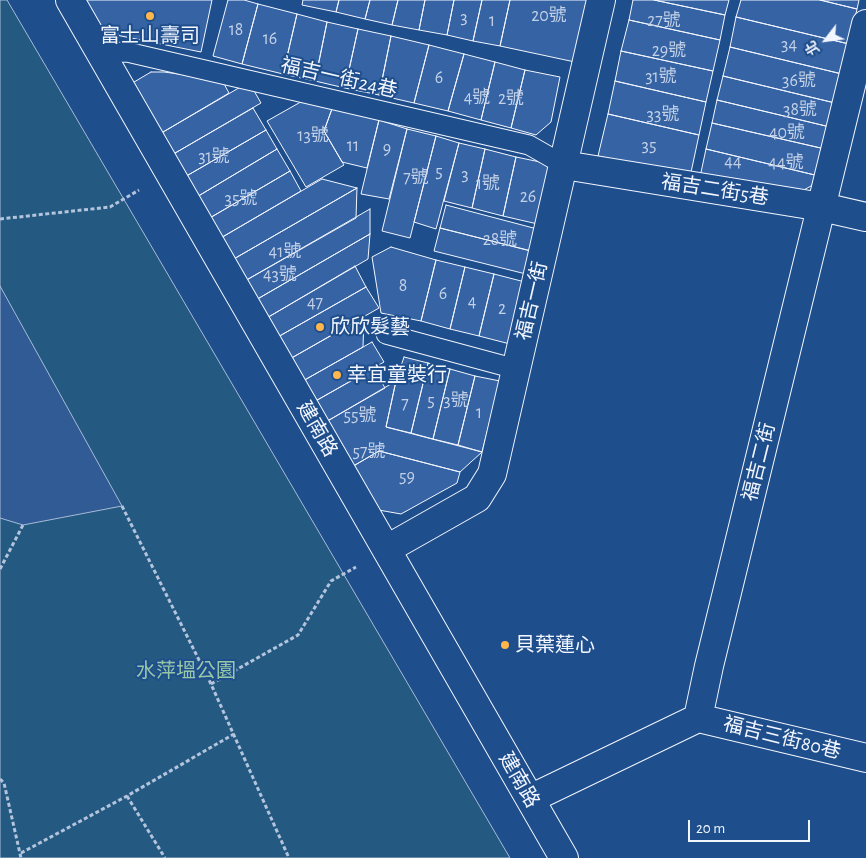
<!DOCTYPE html>
<html>
<head>
<meta charset="utf-8">
<style>
  body { margin:0 }
  #map { position:relative; width:866px; height:858px; overflow:hidden; background:#1f4e8c; font-family:"Alegreya Sans","Noto Sans TC",sans-serif }
  canvas { display:block }
  .north { position:absolute; left:801px; top:15px; width:50px; height:50px; -webkit-text-stroke:4px #1f4e8c; paint-order:stroke; rotate:240deg; font-size:14px; font-weight:700; line-height:20px; text-align:center; color:#f2f6ff }
  .north::after { content:''; display:block; margin:auto; width:18px; height:22px; background:#f2f6ff; clip-path:polygon(50% 0,100% 100%,50% 72%,0 100%) }
  .scale { position:absolute; left:688px; top:820px; width:122px; height:22px; box-sizing:border-box; border:2px solid #f2f6ff; border-top:0; padding-left:6px; font-size:15px; line-height:18px; white-space:nowrap; color:#f2f6ff; -webkit-text-stroke:4px #1f4e8c; paint-order:stroke }
</style>
</head>
<body>
<div id="map">
<canvas width="866" height="858"></canvas>
<div class="north">北</div>
<div class="scale">20 m</div>
</div>
<script>
const ctx = document.querySelector('canvas').getContext('2d');
ctx.lineJoin = 'round';
function fill(path, color) { ctx.fillStyle = color; ctx.fill(path, 'evenodd'); }
const poly = rows => new Path2D(rows.map(r => 'M' + r).join(''));
function stroke(path, color, width, dash) { ctx.strokeStyle = color; ctx.lineWidth = width; ctx.lineCap = dash ? 'butt' : 'round'; ctx.setLineDash(dash || []); ctx.stroke(path); }
function write(font, color, halo, rows, align = 'center') {
  ctx.font = font + ' "Alegreya Sans","Noto Sans TC",sans-serif'; ctx.lineWidth = 4; ctx.setLineDash([]); ctx.textBaseline = 'middle'; ctx.strokeStyle = halo; ctx.fillStyle = color; for (const [text, x, y, turn = 0] of rows) {
    ctx.save(); ctx.translate(x, y); ctx.rotate((+turn || 0) * Math.PI / 180); ctx.textAlign = isNaN(turn) ? turn : align; if (halo) ctx.strokeText(text, 0, 0); ctx.fillText(text, 0, 0); ctx.restore();
  }
}
const green = poly([
  [0,0,7,0,510,858,0,858,0,0]
]);
fill(green, '#245a82');
stroke(green, '#a8bbd7', 1);
const parking = poly([
  [0,286,122,506,23,525,0,518,0,286]
]);
fill(parking, '#305b95');
stroke(parking, '#a8bbd7', 1);
const building = poly([
  [83,0,212,0,201,52,101,32,83,0],
  [228,0,244,0,258,4,242,64,213,56,228,0],
  [303,0,339,0,336,12,302,5,303,0],
  [339,0,370,0,365,19,336,12,339,0],
  [370,0,398,0,392,25,365,19,370,0],
  [398,0,425,0,419,30,392,25,398,0],
  [425,0,454,0,447,35,419,30,425,0],
  [454,0,482,0,473,41,447,35,454,0],
  [482,0,510,0,500,46,473,41,482,0],
  [510,0,588,0,575,62,500,46,510,0],
  [633,0,654,0,725,15,720,40,629,20,633,0],
  [654,0,729,0,725,15,654,0],
  [741,0,820,0,857,9,849,44,736,17,741,0],
  [820,0,859,0,857,9,820,0],
  [258,4,297,14,283,74,242,64,258,4],
  [297,14,327,22,315,81,283,74,297,14],
  [736,17,849,44,842,74,730,47,736,17],
  [629,20,720,40,713,71,621,51,629,20],
  [327,22,358,29,345,88,315,81,327,22],
  [358,29,391,36,379,95,345,88,358,29],
  [391,36,429,45,414,103,379,95,391,36],
  [429,45,464,54,448,111,414,103,429,45],
  [730,47,842,74,835,103,723,76,730,47],
  [621,51,713,71,706,102,615,81,621,51],
  [464,54,495,62,481,120,448,111,464,54],
  [495,62,525,70,511,128,481,120,495,62],
  [525,70,560,77,551,122,536,135,511,128,525,70],
  [151,72,164,72,222,80,229,93,158,135,129,85,151,72],
  [723,76,835,103,830,127,717,100,723,76],
  [615,81,706,102,699,135,608,114,615,81],
  [249,82,261,103,170,156,158,135,249,82],
  [306,99,333,106,324,131,344,165,306,187,267,121,306,99],
  [717,100,830,127,825,149,712,123,717,100],
  [333,106,379,120,367,168,342,162,324,131,333,106],
  [253,108,266,130,183,178,170,156,253,108],
  [608,114,699,135,690,177,598,156,608,114],
  [379,120,407,129,389,199,361,194,379,120],
  [712,123,825,149,819,176,706,149,712,123],
  [407,129,436,136,410,238,382,231,407,129],
  [266,130,277,149,195,198,183,178,266,130],
  [436,136,459,143,436,229,414,222,436,136],
  [459,143,485,149,472,208,444,201,459,143],
  [277,149,290,171,208,219,195,198,277,149],
  [485,149,516,157,503,216,472,208,485,149],
  [706,149,819,176,811,186,791,197,700,177,706,149],
  [516,157,545,163,554,177,542,225,503,216,516,157],
  [290,171,301,191,219,239,208,219,290,171],
  [322,179,357,188,232,260,219,239,322,179],
  [357,188,356,218,243,282,232,260,357,188],
  [446,205,541,230,535,252,440,228,446,205],
  [370,209,370,234,254,301,243,282,370,209],
  [440,228,535,252,530,275,434,251,440,228],
  [370,234,368,259,265,319,254,301,370,234],
  [391,247,436,260,421,321,381,313,372,257,391,247],
  [436,260,465,267,450,329,421,321,436,260],
  [355,266,366,287,276,338,265,319,355,266],
  [465,267,494,274,479,336,450,329,465,267],
  [494,274,525,282,510,344,479,336,494,274],
  [366,287,379,308,288,360,276,338,366,287],
  [364,317,363,347,301,382,288,360,364,317],
  [372,342,384,362,312,403,301,382,372,342],
  [404,357,428,363,411,433,386,427,396,381,404,357],
  [428,363,450,369,433,439,411,433,428,363],
  [374,368,385,388,324,423,312,403,374,368],
  [450,369,475,376,458,445,433,439,450,369],
  [475,376,500,381,482,452,458,445,475,376],
  [396,381,386,427,482,452,460,472,379,451,350,468,324,423,396,381],
  [379,451,460,472,457,483,401,514,373,509,350,468,379,451]
]);
fill(building, '#3563a3');
stroke(building, '#f2f6ff', 1);
const lane = poly([
  [100,53,127,52,529,145,564,165],
  [386,334,516,369]
]);
const street = poly([
  [70,0,564,858],
  [564,165,822,207,866,217],
  [387,549,477,498,492,474,601,0],
  [698,718,866,758],
  [530,799,698,718,709,666,866,24]
]);
stroke(lane, '#f2f6ff', 21);
stroke(street, '#f2f6ff', 30);
stroke(poly([
  [0,219,110,207,139,190],
  [122,506,211,684,289,858],
  [0,569,23,525],
  [211,684,298,635,331,581,356,567],
  [0,779,4,783,21,858],
  [127,796,165,858],
  [21,853,127,796,234,734]
]), '#b3c4dc', 3, [4, 2.5]);
stroke(lane, '#1f4e8c', 19);
stroke(street, '#1f4e8c', 28);
for (const [x, y, r, color] of [
  [150,16,5,"#ffb74d"],
  [320,327,5,"#ffb74d"],
  [337,375,5,"#ffb74d"],
  [505,645,5,"#ffb74d"]
]) { const dot = new Path2D(); dot.arc(x, y, r, 0, 2 * Math.PI); ctx.fillStyle = color; ctx.fill(dot); stroke(dot, '#1f4e8c', 2); }
write('18px', '#c3d1e8', null, [
  ["20號",549,16],
  ["3",464,18],
  ["1",492,21],
  ["27號",664,21],
  ["18",236,30],
  ["16",270,39],
  ["34",789,45],
  ["29號",669,51],
  ["31號",661,77],
  ["6",439,78],
  ["36號",799,81],
  ["4號",477,98],
  ["2號",511,99],
  ["38號",800,110],
  ["33號",663,115],
  ["40號",787,133],
  ["13號",313,136],
  ["11",353,146],
  ["35",649,146],
  ["9",387,149],
  ["31號",214,157],
  ["44",733,162],
  ["44號",786,163],
  ["5",439,172],
  ["3",465,175],
  ["7號",416,178],
  ["1號",488,184],
  ["26",528,197],
  ["35號",241,199],
  ["28號",500,240],
  ["41號",285,252],
  ["43號",280,275],
  ["8",403,286],
  ["6",443,294],
  ["4",472,302],
  ["47",315,303],
  ["2",502,309],
  ["5",431,401],
  ["3號",456,401],
  ["7",405,404],
  ["1",479,413],
  ["55號",360,416],
  ["57號",369,452],
  ["59",407,477]
]);
write('20px', '#f2f6ff', '#1f4e8c', [
  ["富士山壽司",150,36,"center"],
  ["欣欣髮藝",330,327],
  ["幸宜童裝行",347,375],
  ["貝葉蓮心",515,645]
], 'left');
write('20px', '#f2f6ff', '#1f4e8c', [
  ["福吉一街24巷",339,78,13],
  ["福吉二街5巷",715,190,9],
  ["福吉一街",532,301,-77],
  ["建南路",317,429,60],
  ["福吉二街",759,462,-76],
  ["福吉三街80巷",782,738,14],
  ["建南路",519,780,60]
]);
write('20px', '#97c8a6', '#1f4e8c', [
  ["水萍塭公園",186,671]
]);
</script>
</body>
</html>
